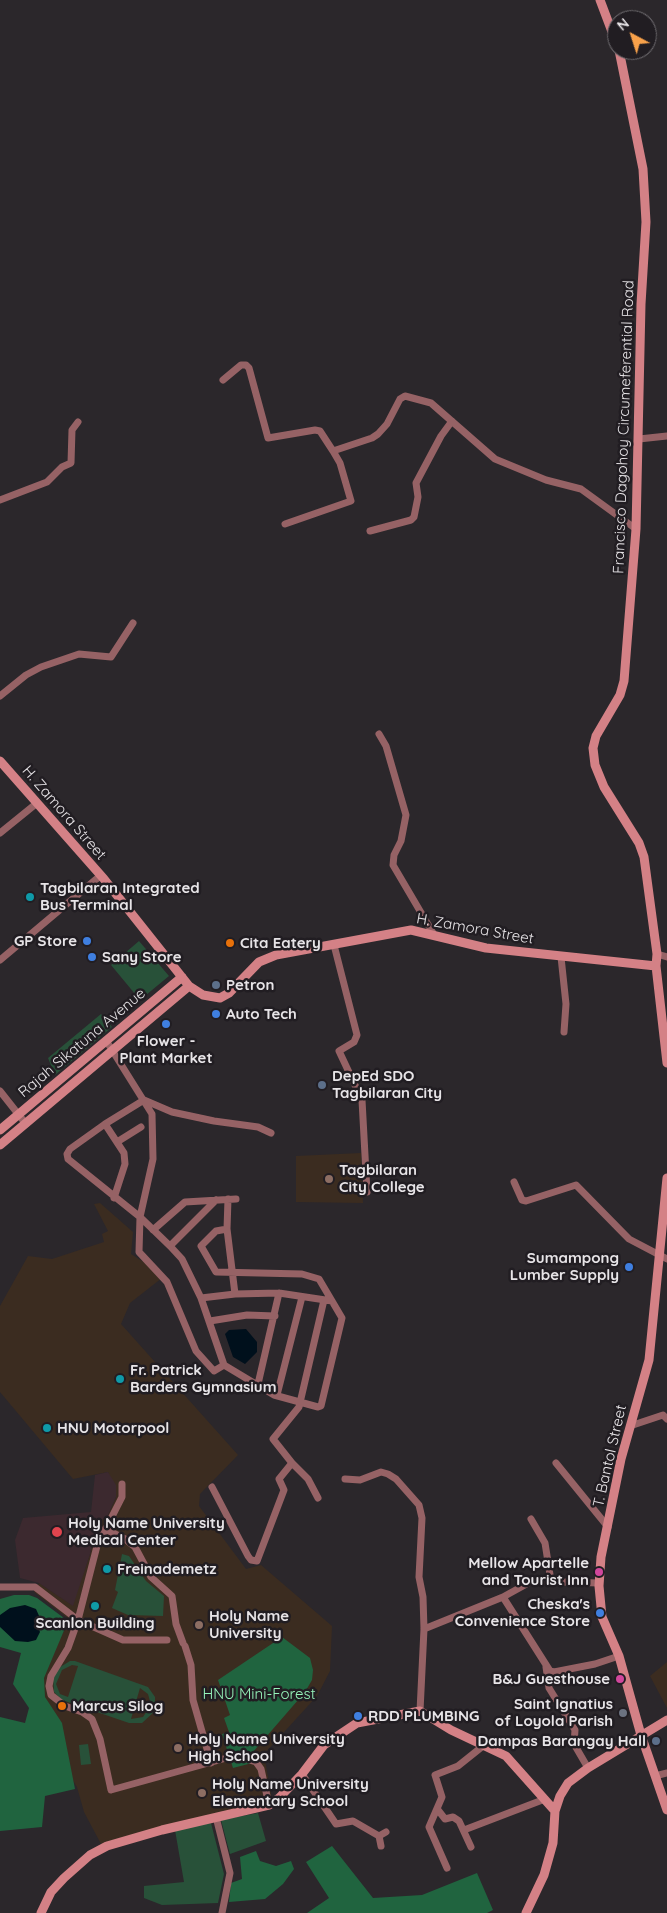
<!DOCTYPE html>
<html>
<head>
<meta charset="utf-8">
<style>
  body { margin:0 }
  #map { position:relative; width:667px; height:1913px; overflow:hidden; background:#2b272b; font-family:Quicksand,sans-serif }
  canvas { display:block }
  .north { position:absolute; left:607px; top:10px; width:50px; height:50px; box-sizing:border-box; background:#211d22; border:1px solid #706d71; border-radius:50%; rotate:320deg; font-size:14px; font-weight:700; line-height:20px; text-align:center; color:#e7e4e7 }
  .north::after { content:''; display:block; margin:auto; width:18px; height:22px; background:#f8a14a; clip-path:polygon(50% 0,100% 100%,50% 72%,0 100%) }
</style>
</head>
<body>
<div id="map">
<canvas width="667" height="1913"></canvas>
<div class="north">N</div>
</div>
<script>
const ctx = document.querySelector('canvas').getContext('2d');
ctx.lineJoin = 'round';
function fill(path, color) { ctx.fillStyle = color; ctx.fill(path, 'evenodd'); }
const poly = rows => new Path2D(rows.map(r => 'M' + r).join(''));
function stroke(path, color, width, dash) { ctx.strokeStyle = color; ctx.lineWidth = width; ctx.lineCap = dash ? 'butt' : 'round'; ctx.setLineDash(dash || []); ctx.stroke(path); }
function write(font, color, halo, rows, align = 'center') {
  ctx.font = font + ' Quicksand,sans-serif'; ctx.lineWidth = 5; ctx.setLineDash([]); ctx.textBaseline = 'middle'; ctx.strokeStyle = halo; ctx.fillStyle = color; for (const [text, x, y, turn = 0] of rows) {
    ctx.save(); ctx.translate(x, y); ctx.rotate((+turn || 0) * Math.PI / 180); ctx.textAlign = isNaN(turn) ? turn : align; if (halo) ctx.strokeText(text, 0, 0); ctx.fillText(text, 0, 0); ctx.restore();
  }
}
fill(poly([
  [361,1153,363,1203,296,1202,296,1156],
  [100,1203,133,1232,131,1254,153,1268,162,1278,130,1303,121,1324,238,1455,200,1494,199,1506,246,1569,261,1565,332,1626,330,1671,317,1696,264,1754,272,1800,142,1832,101,1844,84,1812,77,1787,52,1747,38,1677,70,1620,34,1592,39,1583,72,1605,90,1554,97,1524,108,1515,116,1497,108,1472,73,1479,0,1392,0,1306,28,1256,52,1259,104,1242,102,1234,108,1231,94,1204],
  [667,1662,667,1708,650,1676]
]), '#3b2c20');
fill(poly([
  [108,1472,116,1485,116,1497,108,1515,97,1524,90,1554,73,1606,39,1583,20,1578,15,1540,23,1518,91,1512,95,1475]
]), '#3c292f');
fill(poly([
  [139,941,169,976,140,1000,111,965],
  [101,1014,112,1027,55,1075,48,1058],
  [122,1554,129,1556,146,1581,164,1596,163,1616,128,1615,112,1608,118,1592,115,1590],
  [70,1661,75,1661,148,1687,155,1697,155,1711,142,1723,129,1723,62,1700,54,1692,53,1676,57,1669],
  [72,1665,78,1666,68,1697,60,1694,56,1684,62,1670],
  [140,1688,148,1694,151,1705,143,1717,131,1719],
  [88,1744,91,1764,81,1765,79,1745],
  [258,1813,266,1841,230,1854,221,1820],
  [211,1823,224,1874,218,1903,162,1905,144,1898,144,1886,184,1882,175,1830]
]), '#285139');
fill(poly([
  [14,1595,29,1595,37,1598,68,1621,44,1678,45,1697,62,1723,75,1789,45,1796,42,1827,0,1831,0,1717,25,1723,29,1708,13,1684,21,1653,0,1647,0,1599],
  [282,1637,310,1658,313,1670,312,1680,305,1692,253,1752,252,1763,233,1768,222,1734,229,1732,224,1718,230,1715,218,1680],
  [332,1846,373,1898,422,1895,477,1873,493,1910,487,1913,307,1913,329,1898,306,1862],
  [256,1851,260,1861,276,1866,291,1861,294,1869,283,1884,265,1899,229,1902,231,1883,242,1879,240,1857]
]), '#20643f');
fill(poly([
  [246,1329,257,1342,257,1352,245,1364,233,1357,225,1334,229,1330],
  [25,1605,36,1609,40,1618,37,1625,40,1632,36,1640,28,1642,15,1641,0,1627,0,1615,10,1608]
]), '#00101c');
stroke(poly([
  [223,380,241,365,246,365,249,368,268,438,315,430,320,431,333,451],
  [639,439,667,436],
  [0,500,47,482,62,467,71,463,72,430,78,422],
  [285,524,351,501,340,463,333,451,372,438,378,434,387,424,400,399,405,396,431,403,495,459,546,480,581,489,636,529],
  [370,531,411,520,414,517,418,497,416,483,441,436,452,421],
  [0,696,26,675,41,667,79,654,111,657,133,623],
  [379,734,386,746,406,815,401,841,394,855,393,865,433,933],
  [0,833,37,803],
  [334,945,357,1035,354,1042,339,1051,362,1100,367,1192],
  [657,954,667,957],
  [561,957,566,1004,564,1032],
  [0,960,100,876],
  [107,1042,152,1114,153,1159,140,1217,139,1252,167,1282,196,1351,214,1371,224,1365],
  [0,1091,26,1124],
  [105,1124,124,1153,125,1164,114,1198],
  [117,1142,141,1127],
  [514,1182,522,1200,526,1201,576,1185,629,1239,667,1259],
  [228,1199,227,1229,235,1294],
  [227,1229,216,1231,201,1246,216,1272,302,1274,319,1279,332,1301],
  [153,1230,185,1202,236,1199],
  [170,1246,216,1200],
  [201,1298,224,1365,274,1395,318,1407,321,1406,342,1318,332,1301,279,1293,235,1294,201,1298,182,1259,170,1246,140,1217,68,1159,67,1154,70,1149,105,1124,144,1100,172,1112,214,1121,258,1127,271,1133],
  [210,1321,247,1315,275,1316],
  [258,1384,279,1293],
  [277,1395,302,1297],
  [630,1426,663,1415,667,1419],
  [292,1463,308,1479,318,1498],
  [556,1463,608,1527],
  [345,1479,360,1480,381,1472,388,1474,396,1479,419,1505,422,1518,419,1577,423,1597,424,1629,420,1711],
  [122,1484,122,1497,97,1546,78,1620,68,1648,51,1676,49,1686,51,1695,65,1706,82,1712,92,1719,100,1739,111,1790,230,1757,240,1757,256,1762,261,1769,269,1805],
  [212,1487,248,1556,251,1560,257,1561,284,1490,279,1479,292,1463,273,1439,299,1407,324,1300],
  [531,1519,545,1543,551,1581],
  [105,1529,125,1539,135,1547,151,1577,172,1596,176,1624,183,1643],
  [0,1587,35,1587,78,1620,123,1640,167,1640],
  [503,1597,550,1671,554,1672,595,1664,619,1656],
  [424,1629,503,1597,532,1581,599,1583],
  [185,1646,191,1665,193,1700,211,1763],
  [546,1667,549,1688,575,1730,574,1744,588,1768],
  [302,1774,336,1824,353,1821,379,1836,381,1846],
  [655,1776,667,1773],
  [438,1810,445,1819,453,1817,459,1821,471,1847],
  [216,1817,230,1873,222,1913],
  [464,1830,545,1799],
  [379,1836,386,1832],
  [447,1868,429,1827,442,1797,435,1775,458,1766,483,1746]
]), '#966265', 7);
stroke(poly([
  [600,0,617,45],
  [619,50,643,169,646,222,641,304,636,529,624,681,620,695,596,736,593,748,595,765,604,787,639,843,644,857,657,954,656,966,667,1063],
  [0,761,104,879,189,986,203,995,220,998,229,993,259,962,276,955,411,930,486,948,656,966],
  [0,1130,182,977],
  [0,1145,189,986],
  [667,1178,649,1360,621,1459,601,1557,599,1586,602,1617,619,1656,641,1735,667,1810],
  [41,1913,51,1892,64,1878,90,1855,107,1846,162,1830,269,1805,279,1798,302,1774,324,1745,357,1723,420,1711,451,1730,506,1756,555,1811],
  [526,1913,544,1875,553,1843,555,1811,560,1796,568,1783,588,1768,667,1720]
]), '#d48186', 9);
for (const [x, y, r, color] of [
  [30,897,5,"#0f9aa8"],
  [87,941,5,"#3f7fe0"],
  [230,943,5,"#e8710a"],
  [92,957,5,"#3f7fe0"],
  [216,985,5,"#5c6f8a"],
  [216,1014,5,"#3f7fe0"],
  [166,1024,5,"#3f7fe0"],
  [322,1085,5,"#5c6f8a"],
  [329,1179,5,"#8d6e63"],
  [629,1267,5,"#3f7fe0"],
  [120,1379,5,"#0f9aa8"],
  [47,1428,5,"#0f9aa8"],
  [57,1532,6,"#e0444e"],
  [107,1569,5,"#0f9aa8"],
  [599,1572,5,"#d1479c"],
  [95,1606,5,"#0f9aa8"],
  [600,1613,5,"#3f7fe0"],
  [199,1625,5,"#8d6e63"],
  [620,1679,5,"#d1479c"],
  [62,1706,5,"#e8710a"],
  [623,1713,5,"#6b7280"],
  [358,1716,5,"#3f7fe0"],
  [656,1741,5,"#5c6f8a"],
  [178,1748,5,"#8d6e63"],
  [202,1793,5,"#8d6e63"]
]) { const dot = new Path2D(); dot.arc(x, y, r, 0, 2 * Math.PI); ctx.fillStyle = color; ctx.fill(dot); stroke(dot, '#211d22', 2); }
write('15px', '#e7e4e7', '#211d22', [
  ["Francisco Dagohoy Circumeferential Road",624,427,-88],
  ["H. Zamora Street",64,813,49],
  ["H. Zamora Street",475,929,10],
  ["Rajah Sikatuna Avenue",82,1043,-40],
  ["T. Bantol Street",610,1456,-77]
]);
write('bold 15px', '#e7e4e7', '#211d22', [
  ["Tagbilaran Integrated",40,888],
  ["Bus Terminal",40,905],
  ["GP Store",77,941,"right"],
  ["Cita Eatery",240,943],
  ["Sany Store",102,957],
  ["Petron",226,985],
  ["Auto Tech",226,1014],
  ["Flower -",166,1041,"center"],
  ["Plant Market",166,1058,"center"],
  ["DepEd SDO",332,1076],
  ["Tagbilaran City",332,1093],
  ["Tagbilaran",339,1170],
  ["City College",339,1187],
  ["Sumampong",619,1258,"right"],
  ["Lumber Supply",619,1275,"right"],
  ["Fr. Patrick",130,1370],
  ["Barders Gymnasium",130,1387],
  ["HNU Motorpool",57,1428],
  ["Holy Name University",68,1523],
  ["Medical Center",68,1540],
  ["Mellow Apartelle",589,1563,"right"],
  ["and Tourist Inn",589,1580,"right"],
  ["Freinademetz",117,1569],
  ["Cheska's",590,1604,"right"],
  ["Convenience Store",590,1621,"right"],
  ["Holy Name",209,1616],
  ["University",209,1633],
  ["Scanlon Building",95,1623,"center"],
  ["B&J Guesthouse",610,1679,"right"],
  ["Saint Ignatius",613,1704,"right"],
  ["of Loyola Parish",613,1721,"right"],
  ["Marcus Silog",72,1706],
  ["RDD PLUMBING",368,1716],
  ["Holy Name University",188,1739],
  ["High School",188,1756],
  ["Dampas Barangay Hall",646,1741,"right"],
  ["Holy Name University",212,1784],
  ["Elementary School",212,1801]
], 'left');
write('15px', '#97f5bb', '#211d22', [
  ["HNU Mini-Forest",259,1694]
]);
</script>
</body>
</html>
